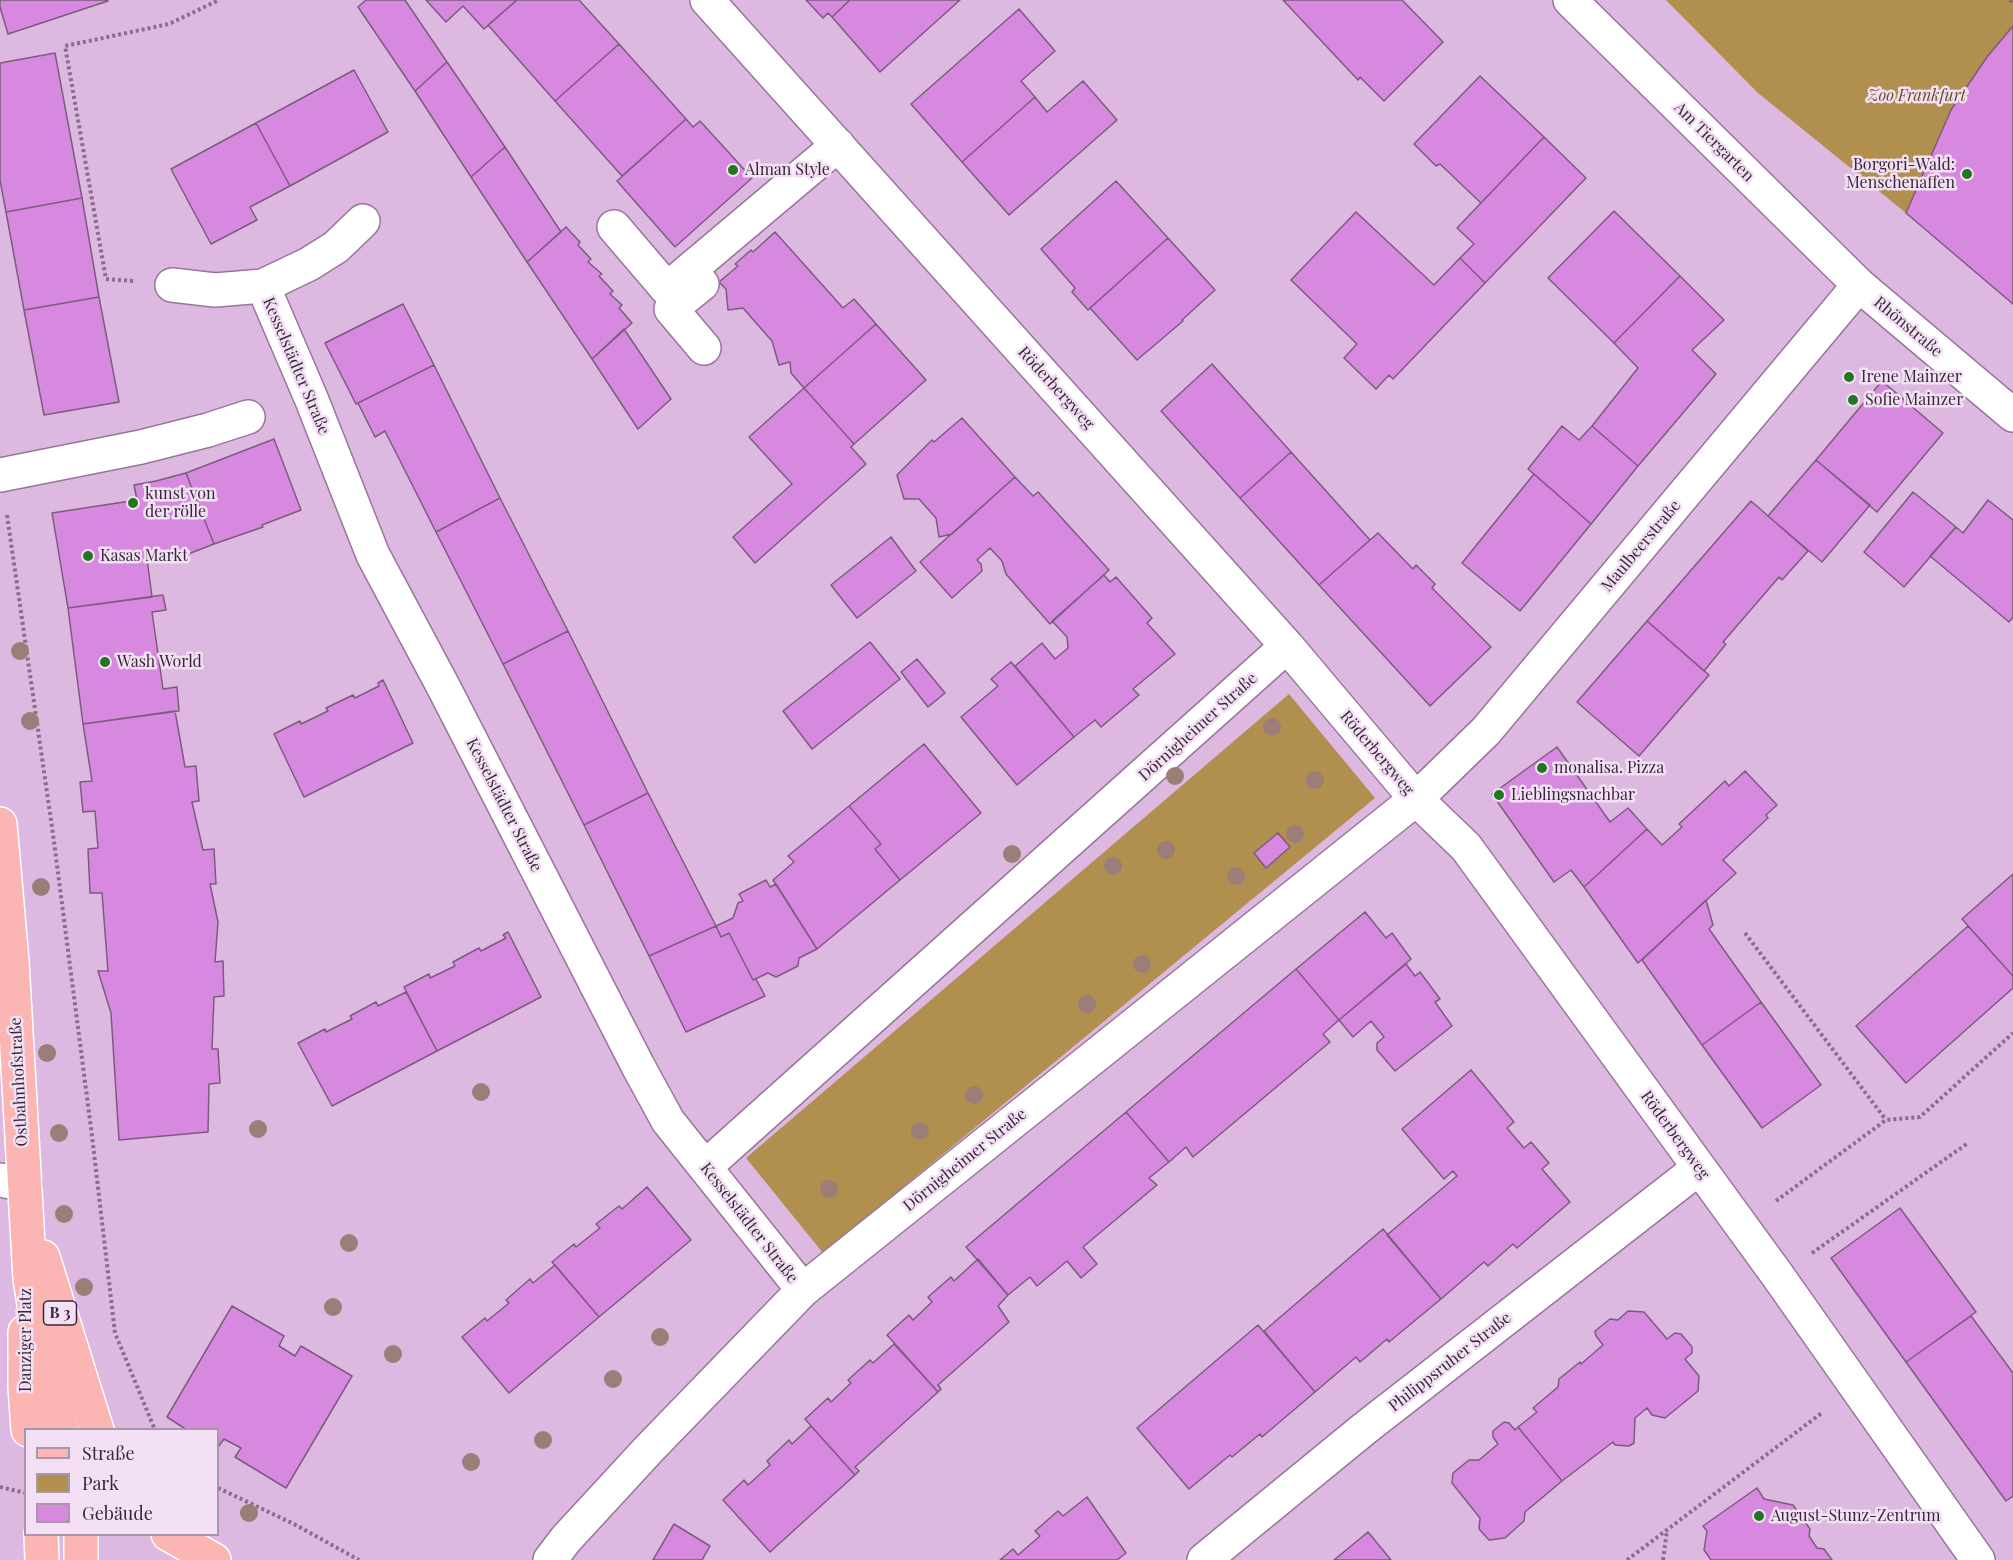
<!DOCTYPE html>
<html>
<head>
<meta charset="utf-8">
<style>
  body { margin:0 }
  #map { position:relative; width:2013px; height:1560px; overflow:hidden; background:#ddb8e1; font-family:"Playfair Display",serif }
  canvas { display:block }
  .legend { position:absolute; left:24px; top:1428px; width:195px; height:108px; box-sizing:border-box; background:#f3e0f5; border:2px solid #a896aa; margin:0; padding:8px 10px; list-style:none; font-size:18px; color:#372839 }
  .legend li { display:flex; align-items:center; gap:12px; height:30px }
  .legend b { width:30px; border:2px solid #a896aa }
</style>
</head>
<body>
<div id="map">
<canvas width="2013" height="1560"></canvas>
<ul class="legend">
<li><b style="height:8px;background:#fbb6b3"></b>Straße</li>
<li><b style="height:16px;background:#b08f4f"></b>Park</li>
<li><b style="height:16px;background:#d689df"></b>Gebäude</li>
</ul>
</div>
<script>
const ctx = document.querySelector('canvas').getContext('2d');
ctx.lineJoin = 'round';
function fill(path, color) { ctx.fillStyle = color; ctx.fill(path, 'evenodd'); }
const poly = rows => new Path2D(rows.map(r => 'M' + r).join(''));
function stroke(path, color, width, dash) { ctx.strokeStyle = color; ctx.lineWidth = width; ctx.lineCap = dash ? 'butt' : 'round'; ctx.setLineDash(dash || []); ctx.stroke(path); }
function write(font, color, halo, rows, align = 'center') {
  ctx.font = font + ' "Playfair Display",serif'; ctx.lineWidth = 5; ctx.setLineDash([]); ctx.textBaseline = 'middle'; ctx.strokeStyle = halo; ctx.fillStyle = color; for (const [text, x, y, turn = 0] of rows) {
    ctx.save(); ctx.translate(x, y); ctx.rotate((+turn || 0) * Math.PI / 180); ctx.textAlign = isNaN(turn) ? turn : align; if (halo) ctx.strokeText(text, 0, 0); ctx.fillText(text, 0, 0); ctx.restore();
  }
}
fill(poly([
  [1666,0,2013,0,2013,304,1906,213,1758,93],
  [1289,694,1375,798,823,1253,746,1158]
]), '#b08f4f');
const building = poly([
  [0,0,107,0,108,1,8,34,0,7,0,0],
  [366,0,405,0,447,62,415,91,358,7,366,0],
  [426,0,517,0,484,29,463,6,446,22,426,0],
  [517,0,579,0,619,44,555,101,488,25,517,0],
  [806,0,850,0,832,17,828,13,823,18,806,0],
  [850,0,960,0,880,72,832,17,850,0],
  [1283,0,1402,0,1443,42,1384,101,1360,77,1358,80,1283,0],
  [1019,9,1055,51,1021,81,1035,97,962,162,911,104,1019,9],
  [2013,26,2013,304,1906,213,1951,110,1987,57,2013,26],
  [619,44,686,119,622,176,555,101,619,44],
  [55,53,82,198,6,212,0,180,0,63,55,53],
  [447,62,505,147,471,177,415,91,447,62],
  [354,70,388,132,290,186,256,123,354,70],
  [1480,76,1544,137,1481,203,1440,164,1436,166,1414,144,1480,76],
  [1083,81,1117,120,1009,215,962,162,1035,97,1047,112,1083,81],
  [686,119,693,127,700,121,752,178,675,247,617,181,686,119],
  [256,123,290,186,250,207,257,220,211,244,171,169,256,123],
  [1544,137,1586,178,1485,283,1460,258,1474,244,1457,228,1544,137],
  [505,147,561,232,527,262,471,177,505,147],
  [1116,181,1168,238,1088,310,1072,292,1075,288,1041,249,1116,181],
  [82,198,99,297,24,310,6,212,82,198],
  [1614,211,1680,276,1614,343,1548,278,1614,211],
  [1356,212,1434,285,1460,258,1485,283,1393,379,1389,375,1376,389,1344,358,1357,344,1291,280,1356,212],
  [566,227,580,242,578,245,591,259,588,262,602,274,599,276,613,291,610,294,622,305,619,308,632,323,592,359,527,262,566,227],
  [775,232,843,308,854,299,876,324,804,388,791,373,790,362,779,365,772,341,743,308,728,310,726,289,719,282,738,266,735,264,751,250,753,252,775,232],
  [1168,238,1215,290,1182,320,1183,321,1137,360,1090,308,1168,238],
  [1680,276,1724,320,1692,350,1716,374,1638,466,1592,426,1638,368,1614,343,1680,276],
  [99,297,119,402,44,415,24,310,99,297],
  [403,304,434,365,356,404,325,343,403,304],
  [876,324,926,380,854,444,804,388,876,324],
  [624,329,671,399,638,429,592,359,624,329],
  [1212,364,1291,452,1240,498,1161,411,1212,364],
  [434,365,500,498,436,532,385,431,375,437,358,403,434,365],
  [1882,381,1943,433,1877,512,1816,460,1882,381],
  [804,388,854,444,851,447,866,464,755,563,733,537,792,484,749,437,804,388],
  [962,418,1015,477,952,534,939,537,936,518,919,499,904,499,897,475,932,440,934,442,962,418],
  [1562,426,1579,440,1592,426,1638,466,1591,524,1528,469,1562,426],
  [274,439,301,510,262,525,263,527,214,544,186,473,274,439],
  [1291,452,1370,540,1319,585,1240,498,1291,452],
  [1816,460,1870,505,1822,562,1768,516,1816,460],
  [186,473,214,544,173,560,172,556,159,562,156,555,147,559,152,597,68,608,52,513,137,500,134,485,156,481,186,473],
  [1534,474,1591,524,1520,611,1462,563,1534,474],
  [1015,477,1033,496,1038,492,1109,570,1050,624,1006,574,1002,561,990,548,977,560,981,564,982,571,952,598,920,562,1015,477],
  [1913,492,1956,527,1904,587,1864,552,1913,492],
  [500,498,568,631,503,664,436,532,500,498],
  [1988,500,2013,520,2013,617,2009,622,1930,556,1956,527,1963,533,1988,500],
  [1751,501,1808,551,1782,580,1779,577,1723,642,1726,644,1704,671,1647,621,1751,501],
  [1378,533,1413,569,1416,565,1435,584,1432,588,1491,647,1430,706,1319,585,1378,533],
  [891,537,916,571,857,618,831,585,891,537],
  [1104,575,1110,582,1116,577,1152,618,1147,623,1175,654,1133,689,1139,695,1101,727,1095,720,1074,737,1015,666,1042,643,1055,659,1068,648,1067,637,1052,621,1104,575],
  [163,595,166,610,152,612,163,689,177,687,179,711,83,724,68,608,163,595],
  [1647,621,1709,675,1639,756,1577,702,1647,621],
  [568,631,648,793,584,825,503,664,568,631],
  [870,642,900,679,812,749,783,711,870,642],
  [917,659,945,693,928,707,901,672,917,659],
  [1011,662,1074,737,1017,785,961,717,998,686,991,679,1011,662],
  [383,680,413,743,304,797,274,734,300,721,301,724,328,711,326,708,353,695,355,698,379,686,378,683,383,680],
  [175,711,185,767,196,766,199,801,192,802,203,850,214,849,216,884,210,884,218,922,215,962,223,961,224,996,214,997,212,1049,218,1049,220,1083,209,1084,208,1132,119,1140,111,1013,98,971,108,971,102,893,90,893,88,849,98,848,95,811,83,812,80,782,92,781,83,724,175,711],
  [924,744,981,813,900,880,875,849,881,844,849,806,924,744],
  [1557,747,1610,822,1628,808,1647,829,1584,887,1571,870,1554,882,1492,794,1557,747],
  [1745,771,1777,805,1766,815,1768,818,1723,860,1736,873,1638,963,1584,887,1647,829,1662,845,1682,827,1679,824,1725,781,1729,786,1745,771],
  [648,793,716,926,649,956,584,825,648,793],
  [849,806,881,844,875,849,900,880,817,949,773,880,794,862,788,856,849,806],
  [1278,833,1290,847,1266,868,1254,853,1278,833],
  [2013,874,2013,976,1962,919,2013,874],
  [766,880,770,887,776,884,817,949,799,958,798,966,776,977,768,973,753,980,729,933,721,937,716,926,733,918,738,903,743,901,739,894,766,880],
  [1706,900,1713,925,1709,929,1761,1002,1702,1045,1642,960,1706,900],
  [1365,912,1386,938,1392,933,1411,959,1339,1020,1296,969,1365,912],
  [716,926,721,937,729,933,753,980,756,979,765,996,686,1032,649,956,716,926],
  [1968,926,2013,976,2013,988,1906,1083,1856,1026,1968,926],
  [508,932,541,997,437,1051,404,987,429,974,430,978,455,966,453,962,479,948,481,951,506,938,503,935,508,932],
  [1406,964,1415,976,1420,972,1440,999,1435,1002,1452,1026,1395,1071,1377,1050,1377,1043,1384,1037,1371,1021,1353,1037,1339,1020,1406,964],
  [1296,969,1339,1020,1323,1034,1330,1042,1193,1157,1186,1147,1169,1162,1126,1112,1296,969],
  [406,992,437,1051,332,1106,298,1043,325,1029,326,1032,352,1019,350,1016,376,1002,378,1006,406,992],
  [1761,1002,1821,1085,1762,1128,1702,1045,1761,1002],
  [1471,1070,1514,1122,1507,1128,1524,1148,1531,1142,1549,1163,1542,1169,1570,1202,1517,1248,1513,1244,1488,1266,1484,1262,1441,1299,1387,1235,1457,1176,1453,1171,1444,1179,1402,1129,1471,1070],
  [1126,1112,1169,1162,1149,1178,1157,1185,1083,1247,1097,1264,1081,1278,1067,1261,1037,1286,1030,1277,1008,1295,966,1247,1126,1112],
  [647,1187,691,1240,599,1317,552,1262,574,1244,576,1247,600,1228,596,1224,619,1206,622,1209,647,1187],
  [1900,1208,1976,1312,1906,1362,1831,1258,1900,1208],
  [1383,1229,1441,1299,1389,1342,1387,1339,1360,1362,1356,1357,1315,1392,1264,1331,1383,1229],
  [978,1259,1008,1295,998,1306,1009,1322,938,1385,941,1389,938,1392,887,1335,909,1315,913,1320,932,1302,928,1297,951,1277,954,1281,978,1259],
  [555,1265,599,1317,509,1393,462,1337,485,1318,487,1321,509,1303,506,1300,530,1279,533,1283,555,1265],
  [232,1306,284,1336,279,1346,295,1356,301,1346,352,1376,286,1488,235,1457,241,1448,224,1439,218,1447,218,1430,187,1430,167,1417,232,1306],
  [1628,1311,1644,1312,1667,1339,1675,1333,1681,1334,1692,1347,1692,1353,1685,1359,1699,1376,1698,1391,1665,1418,1652,1415,1647,1408,1635,1418,1634,1443,1629,1446,1615,1445,1613,1442,1562,1481,1518,1427,1537,1412,1533,1408,1558,1387,1559,1379,1580,1362,1581,1364,1603,1345,1596,1336,1595,1331,1610,1319,1618,1320,1628,1311],
  [1971,1316,2013,1373,2013,1496,2006,1501,1906,1362,1971,1316],
  [1258,1325,1315,1392,1262,1437,1260,1434,1232,1457,1230,1455,1189,1489,1137,1428,1258,1325],
  [894,1344,938,1392,855,1467,859,1471,855,1475,805,1419,828,1398,831,1402,851,1383,848,1380,870,1360,873,1363,894,1344],
  [1504,1422,1509,1423,1515,1430,1518,1427,1562,1481,1525,1512,1524,1521,1505,1538,1489,1540,1479,1529,1480,1518,1452,1483,1453,1473,1469,1460,1479,1460,1498,1444,1493,1437,1493,1431,1504,1422],
  [811,1426,855,1475,770,1552,723,1500,744,1480,748,1485,770,1465,767,1461,789,1440,792,1444,811,1426],
  [1757,1488,1764,1499,1793,1505,1810,1529,1809,1536,1817,1548,1824,1549,1832,1560,1711,1560,1704,1550,1707,1531,1703,1526,1757,1488],
  [1087,1497,1126,1553,1117,1560,1000,1560,1013,1549,1018,1555,1040,1536,1035,1531,1058,1511,1063,1516,1087,1497],
  [674,1524,710,1546,702,1560,653,1560,674,1524],
  [1368,1532,1391,1560,1334,1560,1368,1532]
]);
fill(building, '#d689df');
stroke(building, '#7c5b7f', 1.5);
const minor = poly([
  [707,0,1287,646,1416,799,1466,847,1778,1276,1978,1560],
  [1570,0,1859,285,2013,415],
  [614,227,667,289,838,145],
  [702,284,671,309,704,348],
  [172,285,215,290,263,286,309,264,336,247,363,221],
  [263,286,311,398,373,555,444,688,638,1066,668,1121,803,1290],
  [0,475,141,447,208,430,248,417],
  [705,1167,1287,646],
  [0,1180,25,1185],
  [550,1560,566,1539,649,1449,803,1290,1416,799,1486,731,1859,285],
  [1204,1560,1364,1429,1699,1168]
]);
const major = poly([
  [0,824,12,961,30,1279,41,1348,62,1430],
  [43,1257,97,1430],
  [25,1332,25,1387,28,1430],
  [41,1534,42,1560],
  [81,1534,81,1560],
  [168,1534,214,1560]
]);
stroke(minor, '#98759b', 36);
stroke(major, '#fff', 36);
stroke(poly([
  [2010,0,2013,5],
  [133,281,106,279,65,46,169,24,219,0],
  [7,515,53,834,92,1136,115,1333,155,1430],
  [1745,933,1886,1120],
  [1776,1201,1886,1120,1920,1117,2013,1033],
  [1812,1253,1968,1143],
  [0,1487,26,1493],
  [218,1488,294,1524,359,1560],
  [1627,1560,1823,1412],
  [1663,1560,1667,1530]
]), '#876e8a', 4, [3, 3]);
stroke(minor, '#fff', 33);
stroke(major, '#fbb6b3', 33);
ctx.fillStyle = '#9b7e77';
for (const [x, y] of [
  [20,651],
  [30,721],
  [1272,727],
  [1175,776],
  [1315,780],
  [1295,834],
  [1166,850],
  [1012,854],
  [1113,866],
  [1236,876],
  [41,887],
  [1142,964],
  [1087,1004],
  [47,1053],
  [481,1092],
  [974,1095],
  [258,1129],
  [920,1131],
  [59,1133],
  [829,1189],
  [64,1214],
  [349,1243],
  [84,1287],
  [333,1307],
  [660,1337],
  [393,1354],
  [613,1379],
  [543,1440],
  [471,1462],
  [249,1513]
]) { ctx.beginPath(); ctx.arc(x, y, 9, 0, 2 * Math.PI); ctx.fill(); }
for (const [x, y, r, color] of [
  [733,170,6,"#217622"],
  [1967,174,6,"#217622"],
  [1849,377,6,"#217622"],
  [1853,400,6,"#217622"],
  [133,503,6,"#217622"],
  [88,556,6,"#217622"],
  [105,662,6,"#217622"],
  [1542,768,6,"#217622"],
  [1499,795,6,"#217622"],
  [1759,1516,6,"#217622"]
]) { const dot = new Path2D(); dot.arc(x, y, r, 0, 2 * Math.PI); ctx.fillStyle = color; ctx.fill(dot); stroke(dot, '#f3e0f5', 2); }
for (const [x, y, w] of [
  [60,1313,33]
]) { const box = new Path2D(); box.roundRect(x - w / 2, y - 12, w, 24, 4.5); ctx.fillStyle = '#f3e0f5'; ctx.fill(box); stroke(box, '#372839', 1.5); }
write('bold 15px', '#372839', null, [
  ["B 3",60,1313]
]);
write('italic 16px', '#654f20', '#f3e0f5', [
  ["Zoo Frankfurt",1917,96]
]);
write('16px', '#372839', '#f3e0f5', [
  ["Am Tiergarten",1714,142,45],
  ["Rhönstraße",1908,327,40],
  ["Kesselstädter Straße",296,366,67],
  ["Röderbergweg",1056,388,48],
  ["Maulbeerstraße",1641,546,-50],
  ["Dörnigheimer Straße",1198,727,-42],
  ["Röderbergweg",1377,753,50],
  ["Kesselstädter Straße",504,805,63],
  ["Ostbahnhofstraße",19,1082,-93],
  ["Röderbergweg",1675,1135,54],
  ["Dörnigheimer Straße",965,1160,-39],
  ["Kesselstädter Straße",749,1223,52],
  ["Danziger Platz",26,1340,-90],
  ["Philippsruher Straße",1450,1362,-38]
]);
write('16px', '#372839', '#f3e0f5', [
  ["Borgori-Wald:",1955,165,"right"],
  ["Menschenaffen",1955,183,"right"],
  ["Alman Style",745,170],
  ["Irene Mainzer",1861,377],
  ["Sofie Mainzer",1865,400],
  ["kunst von",145,494],
  ["der rölle",145,512],
  ["Kasas Markt",100,556],
  ["Wash World",117,662],
  ["monalisa. Pizza",1554,768],
  ["Lieblingsnachbar",1511,795],
  ["August-Stunz-Zentrum",1771,1516]
], 'left');
</script>
</body>
</html>
